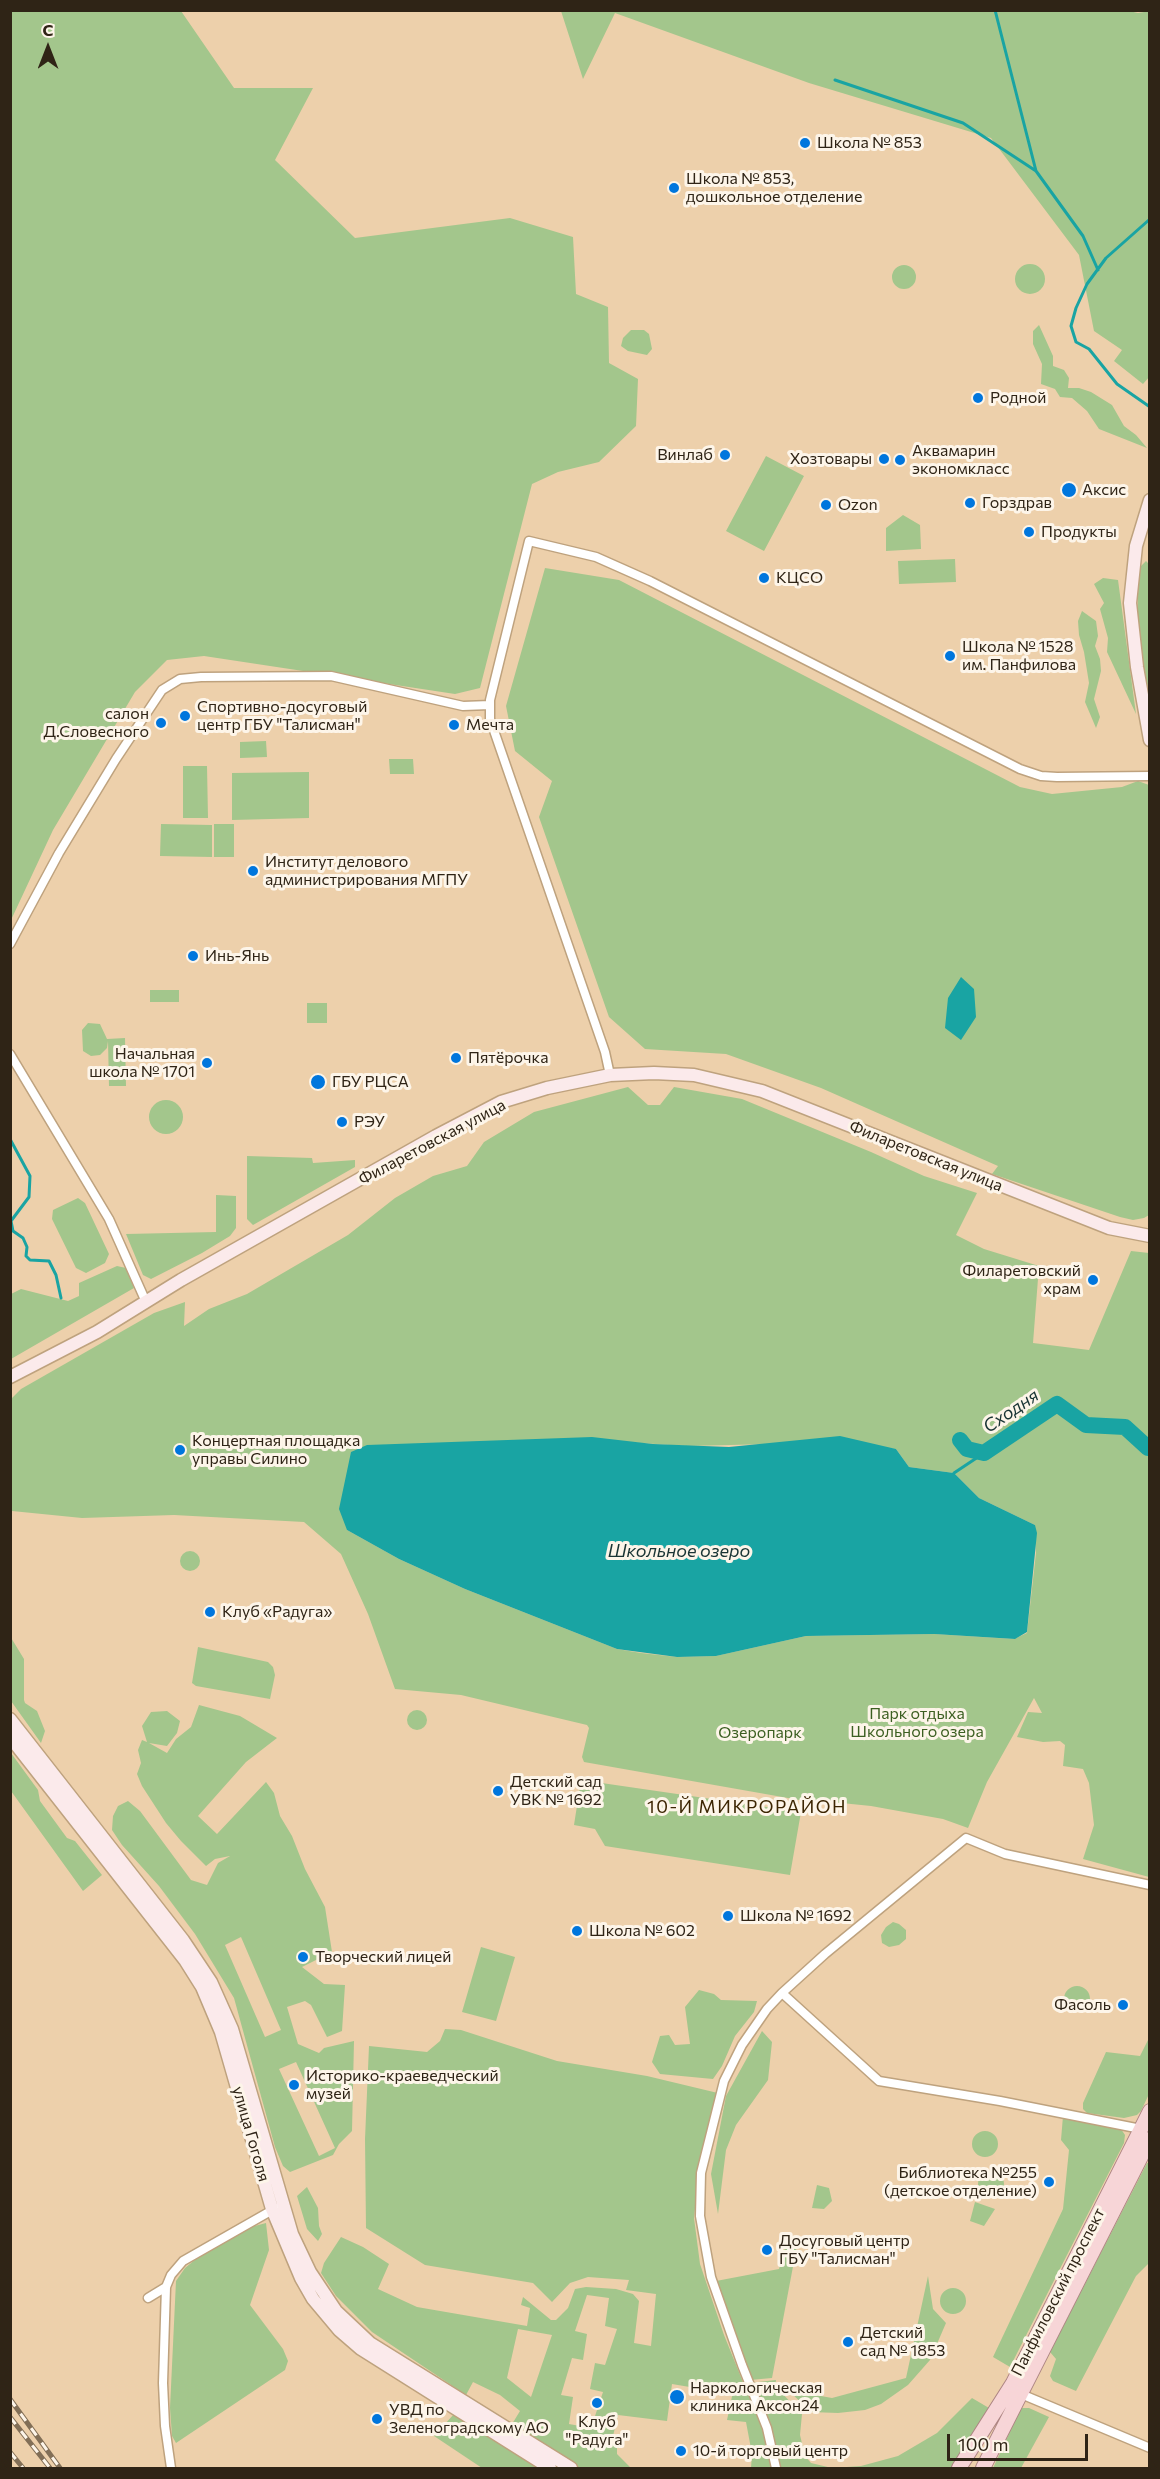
<!DOCTYPE html>
<html>
<head>
<meta charset="utf-8">
<style>
  body { margin:0 }
  #map { position:relative; width:1160px; height:2479px; overflow:hidden; background:#edd0ab; font-family:Commissioner,sans-serif }
  canvas { display:block }
  .frame { position:absolute; inset:0; border:12px solid #2f2416; pointer-events:none }
  .north { position:absolute; left:18px; top:18px; width:60px; height:60px; -webkit-text-stroke:4px #fdf5e9; paint-order:stroke; rotate:0deg; font-size:16px; font-weight:700; line-height:24px; text-align:center; color:#2f2416 }
  .north::after { content:''; display:block; margin:auto; width:21px; height:27px; background:#2f2416; clip-path:polygon(50% 0,100% 100%,50% 72%,0 100%) }
  .scale { position:absolute; left:947px; top:2434px; width:141px; height:27px; box-sizing:border-box; border:3px solid #2f2416; border-top:0; padding-left:8px; font-size:18px; line-height:21px; white-space:nowrap; color:#2f2416; -webkit-text-stroke:4px #fdf5e9; paint-order:stroke }
</style>
</head>
<body>
<div id="map">
<canvas width="1160" height="2479"></canvas>
<div class="frame"></div>
<div class="north">С</div>
<div class="scale">100 m</div>
</div>
<script>
const ctx = document.querySelector('canvas').getContext('2d');
ctx.lineJoin = 'round';
function fill(path, color) { ctx.fillStyle = color; ctx.fill(path, 'evenodd'); }
const poly = rows => new Path2D(rows.map(r => 'M' + r).join(''));
function stroke(path, color, width, dash) { ctx.strokeStyle = color; ctx.lineWidth = width; ctx.lineCap = dash ? 'butt' : 'round'; ctx.setLineDash(dash || []); ctx.stroke(path); }
function write(font, color, halo, rows, align = 'center') {
  ctx.font = font + ' Commissioner,sans-serif'; ctx.lineWidth = 6; ctx.setLineDash([]); ctx.textBaseline = 'middle'; ctx.strokeStyle = halo; ctx.fillStyle = color; for (const [text, x, y, turn = 0] of rows) {
    ctx.save(); ctx.translate(x, y); ctx.rotate((+turn || 0) * Math.PI / 180); ctx.textAlign = isNaN(turn) ? turn : align; if (halo) ctx.strokeText(text, 0, 0); ctx.fillText(text, 0, 0); ctx.restore();
  }
}
fill(poly([
  [11,11,181,11,234,88,313,88,275,160,355,238,510,218,573,237,576,294,608,307,609,363,638,379,636,426,599,462,558,472,532,484,480,688,455,694,204,656,167,660,135,692,53,830,11,920],
  [1129,11,1138,13,1150,11,1150,376,1143,384,1114,361,1122,350,1094,331,1079,255,991,138,809,83,615,13,583,79,561,11],
  '1015 279a15 15 0 1 1 30 0a15 15 0 1 1-30 0Z',
  '892 277a12 12 0 1 1 24 0a12 12 0 1 1-24 0Z',
  [1039,325,1053,356,1053,366,1064,370,1069,378,1068,388,1079,388,1091,392,1112,405,1124,426,1136,435,1147,448,1099,429,1087,411,1072,398,1060,397,1055,389,1041,384,1042,364,1033,344,1033,331],
  [631,330,644,330,649,334,652,349,647,355,628,351,621,346,623,338],
  [766,456,804,476,764,551,726,531],
  [903,515,920,525,921,549,886,551,886,528],
  [955,559,956,582,899,584,898,561],
  [1146,561,1149,564,1149,705,1137,624,1139,568],
  [545,568,619,580,1020,787,1052,794,1122,787,1138,781,1149,785,1149,1215,1144,1218,1133,1220,1120,1217,992,1174,998,1166,821,1088,726,1054,645,1049,609,1017,539,817,552,781,515,751,506,706],
  [1103,578,1118,580,1136,714,1107,652,1108,638,1100,609,1104,603,1094,584],
  [1082,611,1096,621,1098,636,1095,646,1100,659,1101,671,1094,699,1100,717,1096,728,1085,702,1089,683,1084,652,1079,635,1078,621],
  [266,741,267,757,240,758,240,742],
  [389,759,413,759,414,774,390,774],
  [183,766,207,766,208,818,183,818],
  [309,772,309,818,232,820,232,773],
  [161,824,212,825,212,857,160,856],
  [214,824,234,824,234,857,214,857],
  [150,990,179,990,179,1002,150,1002],
  [307,1003,327,1003,327,1023,307,1023],
  [88,1023,100,1024,107,1039,125,1038,126,1086,109,1086,108,1041,107,1048,100,1055,91,1056,83,1051,82,1030],
  [628,1087,648,1105,660,1105,674,1087,742,1099,871,1152,924,1176,977,1193,956,1235,984,1249,1039,1266,1033,1343,1089,1350,1131,1251,1149,1253,1149,1877,1083,1859,1094,1825,1089,1783,1083,1769,1063,1766,1065,1745,1060,1741,1043,1742,1017,1737,1028,1712,1042,1713,1034,1698,987,1782,968,1828,943,1819,871,1806,812,1800,805,1801,584,1762,582,1757,589,1728,587,1725,461,1695,395,1689,368,1614,341,1554,304,1522,174,1515,82,1518,12,1511,11,1545,11,1399,21,1389,154,1313,185,1302,184,1326,209,1309,247,1294,348,1235,395,1198,433,1176,467,1166,484,1142,534,1112],
  [624,1442,687,1446,773,1444,896,1449,909,1467,954,1473,979,1498,1035,1525,1036,1553,1027,1633,1014,1639,934,1634,806,1636,716,1656,677,1657,641,1653,617,1649,465,1589,399,1559,347,1530],
  '149 1117a17 17 0 1 1 34 0a17 17 0 1 1-34 0Z',
  [247,1156,312,1158,313,1163,355,1160,355,1167,253,1225,247,1219],
  [216,1195,236,1196,236,1228,230,1236,202,1253,151,1279,143,1275,126,1234,216,1232],
  [78,1198,85,1203,109,1254,105,1263,86,1273,76,1268,52,1219,53,1210],
  [117,1266,126,1268,134,1288,11,1359,11,1294,21,1289,68,1301,79,1296,79,1283],
  '180 1561a10 10 0 1 1 20 0a10 10 0 1 1-20 0Z',
  [10,1636,24,1659,24,1700,25,1703,37,1711,45,1731,41,1743,11,1701],
  [198,1647,268,1662,273,1667,275,1675,270,1699,196,1686,192,1683],
  [199,1705,240,1716,277,1738,246,1762,198,1816,217,1834,266,1782,274,1793,280,1816,292,1836,305,1869,325,1907,332,1952,302,1967,324,1984,345,1985,342,2031,327,2037,311,2005,305,2001,287,2007,298,2044,319,2053,324,2048,354,2041,352,2131,339,2144,333,2155,290,2172,283,2166,275,2147,234,1998,195,1934,159,1886,122,1845,112,1830,113,1816,118,1806,128,1801,140,1811,191,1880,207,1885,218,1863,230,1856,215,1859,206,1866,181,1841,166,1823,142,1786,137,1774,141,1763,138,1750,142,1740,147,1742,142,1726,151,1712,167,1711,180,1721,177,1733,167,1746,149,1743,167,1753,176,1739,191,1727],
  [241,1937,281,2030,265,2037,225,1945],
  [296,2062,335,2148,319,2156,279,2069],
  '407 1720a10 10 0 1 1 20 0a10 10 0 1 1-20 0Z',
  [11,1753,38,1790,40,1801,67,1838,75,1841,102,1875,83,1891,11,1791],
  [581,1780,801,1812,790,1875,605,1846,595,1829,574,1825],
  [893,1922,899,1924,906,1930,906,1939,899,1945,889,1947,882,1943,881,1935,886,1927],
  [481,1947,515,1957,496,2021,462,2012],
  '1064 1999a13 13 0 1 1 26 0a13 13 0 1 1-26 0Z',
  [699,1990,714,1994,721,2000,757,2001,754,2012,735,2036,722,2066,713,2079,660,2074,652,2062,660,2036,669,2035,675,2045,690,2044,685,2007],
  [445,2029,461,2030,557,2061,647,2076,722,2094,699,2173,694,2218,700,2264,724,2335,743,2382,728,2385,731,2394,672,2384,667,2421,618,2415,613,2436,617,2437,617,2454,630,2467,635,2468,574,2468,509,2429,520,2411,500,2395,473,2382,466,2395,372,2332,336,2296,321,2273,324,2263,341,2237,363,2247,389,2264,378,2289,417,2307,527,2326,530,2308,521,2305,523,2297,551,2320,556,2320,568,2308,575,2289,586,2287,616,2289,633,2294,639,2301,634,2343,651,2346,656,2294,626,2290,629,2280,588,2277,570,2283,552,2302,533,2283,425,2265,366,2228,365,2139,369,2046,427,2052,440,2041],
  [587,2295,609,2298,605,2326,617,2329,605,2365,595,2363,590,2389,603,2392,591,2428,569,2424,573,2397,561,2395,572,2358,583,2360,587,2334,575,2331],
  [518,2329,552,2335,531,2397,507,2378],
  [762,2031,772,2042,768,2080,736,2125,726,2150,718,2214,711,2174,726,2096],
  [1149,2038,1149,2094,1141,2111,1137,2115,1124,2118,1087,2113,1083,2109,1083,2103,1106,2052,1140,2056],
  [1063,2116,1121,2129,1125,2135,1124,2143,1010,2367,993,2357,1063,2209,1069,2150,1061,2140],
  '972 2144a13 13 0 1 1 26 0a13 13 0 1 1-26 0Z',
  [1147,2163,1150,2163,1149,2263,1136,2276,1076,2391,1053,2381,1050,2376,1056,2359,1050,2352],
  '978 2184a13 13 0 1 1 26 0a13 13 0 1 1-26 0Z',
  [817,2185,829,2188,832,2201,824,2209,812,2208],
  [307,2187,318,2208,319,2226,322,2234,318,2241,307,2229,297,2196],
  [975,2202,995,2209,984,2226,970,2221],
  [266,2223,269,2250,250,2305,283,2349,288,2361,285,2370,176,2443,172,2436,170,2408,176,2281,185,2268,196,2259,251,2227],
  [788,2238,798,2240,772,2378,750,2380,716,2281,779,2269],
  [928,2276,933,2309,946,2323,930,2360,908,2385,881,2404,865,2410,838,2413,811,2412,788,2390,832,2398,906,2378],
  '940 2301a13 13 0 1 1 26 0a13 13 0 1 1-26 0Z',
  [776,2380,775,2386,802,2414,800,2435,805,2456,811,2463,832,2468,861,2466,898,2456,937,2433,972,2398,989,2408,955,2468,751,2468,752,2454,746,2422,727,2420,734,2387,749,2383],
  [1021,2408,1029,2408,1049,2417,1021,2468,993,2468],
  [454,2414,540,2468,482,2468,434,2436]
]), '#a3c68c');
fill(poly([
  [961,977,974,989,976,1017,961,1040,945,1028,948,998],
  [840,1436,896,1449,909,1467,954,1473,979,1498,1035,1525,1037,1533,1027,1632,1015,1639,934,1634,806,1636,716,1656,677,1657,617,1649,465,1589,399,1559,347,1530,339,1509,351,1452,367,1445,592,1437,653,1444,729,1447]
]), '#19a4a3');
stroke(poly([
  [995,10,1036,171],
  [835,80,963,123,1036,171,1083,236,1098,270],
  [1150,219,1106,258,1087,284,1076,308,1071,326,1076,342,1089,349,1117,384,1150,407],
  [10,1139,30,1176,29,1197,11,1221,13,1231,23,1238,27,1247,26,1256,30,1260,49,1261,56,1275,61,1298],
  [954,1473,984,1453]
]), '#19a4a3', 3);
stroke(poly([
  [960,1440,967,1449,984,1453,1057,1404,1086,1425,1125,1427,1148,1448,1150,1446]
]), '#19a4a3', 16);
const street = poly([
  [10,944,59,853,116,759,162,690,180,679,201,677,331,676,463,706,490,705],
  [10,1054,109,1219,146,1302],
  [610,1075,605,1052,490,719,490,700,529,541,596,557,650,581,1020,769,1041,776,1057,777,1150,776],
  [782,1993,879,2081,1000,2101,1141,2129],
  [148,2298,166,2287],
  [1021,2394,1150,2448],
  [171,2468,165,2426,163,2383,166,2287,171,2275,183,2261,276,2208],
  [776,2468,767,2428,742,2365,711,2277,700,2216,701,2173,724,2081,742,2045,767,2009,782,1993,825,1954,966,1838,1005,1854,1150,1885]
]);
const secondary = poly([
  [1150,500,1136,546,1130,603,1137,667,1150,740],
  [10,1377,97,1332,181,1280,436,1136,501,1102,547,1088,610,1075,654,1073,694,1075,762,1091,1109,1228,1150,1236],
  [10,1719,183,1940,211,1982,232,2029,292,2234,310,2272,336,2311,370,2343,571,2468],
  [10,1737,185,1960,202,1987,221,2032,272,2209,301,2278,313,2299,339,2330,361,2349,550,2468]
]);
const primary = poly([
  [959,2468,1013,2383,1150,2111],
  [983,2468,1150,2139]
]);
stroke(street, '#bea27e', 11);
stroke(secondary, '#bea27e', 15);
stroke(primary, '#ad8583', 16);
stroke(street, '#fff', 8);
stroke(secondary, '#fbeaeb', 12);
stroke(primary, '#f7d5d7', 14);
const rail = poly([
  [10,2399,60,2468],
  [10,2417,50,2468],
  [10,2452,23,2468]
]);
stroke(rail, '#826f57', 5);
stroke(rail, '#fdf5e9', 3, [9]);
for (const [x, y, r, color] of [
  [805,143,6,"#0076dd"],
  [674,188,6,"#0076dd"],
  [978,398,6,"#0076dd"],
  [725,455,6,"#0076dd"],
  [884,459,6,"#0076dd"],
  [900,460,6,"#0076dd"],
  [1069,490,8,"#0076dd"],
  [970,503,6,"#0076dd"],
  [826,505,6,"#0076dd"],
  [1029,532,6,"#0076dd"],
  [764,578,6,"#0076dd"],
  [950,656,6,"#0076dd"],
  [185,716,6,"#0076dd"],
  [161,723,6,"#0076dd"],
  [454,725,6,"#0076dd"],
  [253,871,6,"#0076dd"],
  [193,956,6,"#0076dd"],
  [456,1058,6,"#0076dd"],
  [207,1063,6,"#0076dd"],
  [318,1082,8,"#0076dd"],
  [342,1122,6,"#0076dd"],
  [1093,1280,6,"#0076dd"],
  [180,1450,6,"#0076dd"],
  [210,1612,6,"#0076dd"],
  [498,1791,6,"#0076dd"],
  [728,1916,6,"#0076dd"],
  [577,1931,6,"#0076dd"],
  [303,1957,6,"#0076dd"],
  [1123,2005,6,"#0076dd"],
  [294,2085,6,"#0076dd"],
  [1049,2182,6,"#0076dd"],
  [767,2250,6,"#0076dd"],
  [848,2342,6,"#0076dd"],
  [677,2397,8,"#0076dd"],
  [597,2403,6,"#0076dd"],
  [377,2419,6,"#0076dd"],
  [681,2451,6,"#0076dd"]
]) { const dot = new Path2D(); dot.arc(x, y, r, 0, 2 * Math.PI); ctx.fillStyle = color; ctx.fill(dot); stroke(dot, '#fdf5e9', 2); }
write('16px', '#2f2416', '#fdf5e9', [
  ["Школа № 853",817,143],
  ["Школа № 853,",686,179],
  ["дошкольное отделение",686,197],
  ["Родной",990,398],
  ["Аквамарин",912,451],
  ["экономкласс",912,469],
  ["Винлаб",713,455,"right"],
  ["Хозтовары",872,459,"right"],
  ["Аксис",1082,490],
  ["Горздрав",982,503],
  ["Ozon",838,505],
  ["Продукты",1041,532],
  ["КЦСО",776,578],
  ["Школа № 1528",962,647],
  ["им. Панфилова",962,665],
  ["Спортивно-досуговый",197,707],
  ["центр ГБУ \"Талисман\"",197,725],
  ["салон",149,714,"right"],
  ["Д.Словесного",149,732,"right"],
  ["Мечта",466,725],
  ["Институт делового",265,862],
  ["администрирования МГПУ",265,880],
  ["Инь-Янь",205,956],
  ["Начальная",195,1054,"right"],
  ["школа № 1701",195,1072,"right"],
  ["Пятёрочка",468,1058],
  ["ГБУ РЦСА",332,1082],
  ["РЭУ",354,1122],
  ["Филаретовский",1081,1271,"right"],
  ["храм",1081,1289,"right"],
  ["Концертная площадка",192,1441],
  ["управы Силино",192,1459],
  ["Клуб «Радуга»",222,1612],
  ["Детский сад",510,1782],
  ["УВК № 1692",510,1800],
  ["Школа № 1692",740,1916],
  ["Школа № 602",589,1931],
  ["Творческий лицей",315,1957],
  ["Фасоль",1111,2005,"right"],
  ["Историко-краеведческий",306,2076],
  ["музей",306,2094],
  ["Библиотека №255",1037,2173,"right"],
  ["(детское отделение)",1037,2191,"right"],
  ["Досуговый центр",779,2241],
  ["ГБУ \"Талисман\"",779,2259],
  ["Детский",860,2333],
  ["сад № 1853",860,2351],
  ["Наркологическая",690,2388],
  ["клиника Аксон24",690,2406],
  ["УВД по",389,2410],
  ["Зеленоградскому АО",389,2428],
  ["Клуб",597,2422,"center"],
  ["\"Радуга\"",597,2440,"center"],
  ["10-й торговый центр",693,2451]
], 'left');
write('16px', '#2f2416', '#fdf5e9', [
  ["Филаретовская улица",432,1142,-28],
  ["Филаретовская улица",926,1156,22],
  ["улица Гоголя",251,2134,74],
  ["Панфиловский проспект",1058,2292,-63]
]);
write('16px', '#3c5f21', '#fdf5e9', [
  ["Парк отдыха",917,1714],
  ["Школьного озера",917,1732],
  ["Озеропарк",760,1733]
]);
write('italic 18px', '#193434', '#fdf5e9', [
  ["Сходня",1011,1411,-34],
  ["Школьное озеро",679,1551]
]);
ctx.letterSpacing = '1.5px';
write('18px', '#3c2502', '#fdf5e9', [
  ["10-Й МИКРОРАЙОН",747,1807]
]);
ctx.letterSpacing = '0px';
</script>
</body>
</html>
